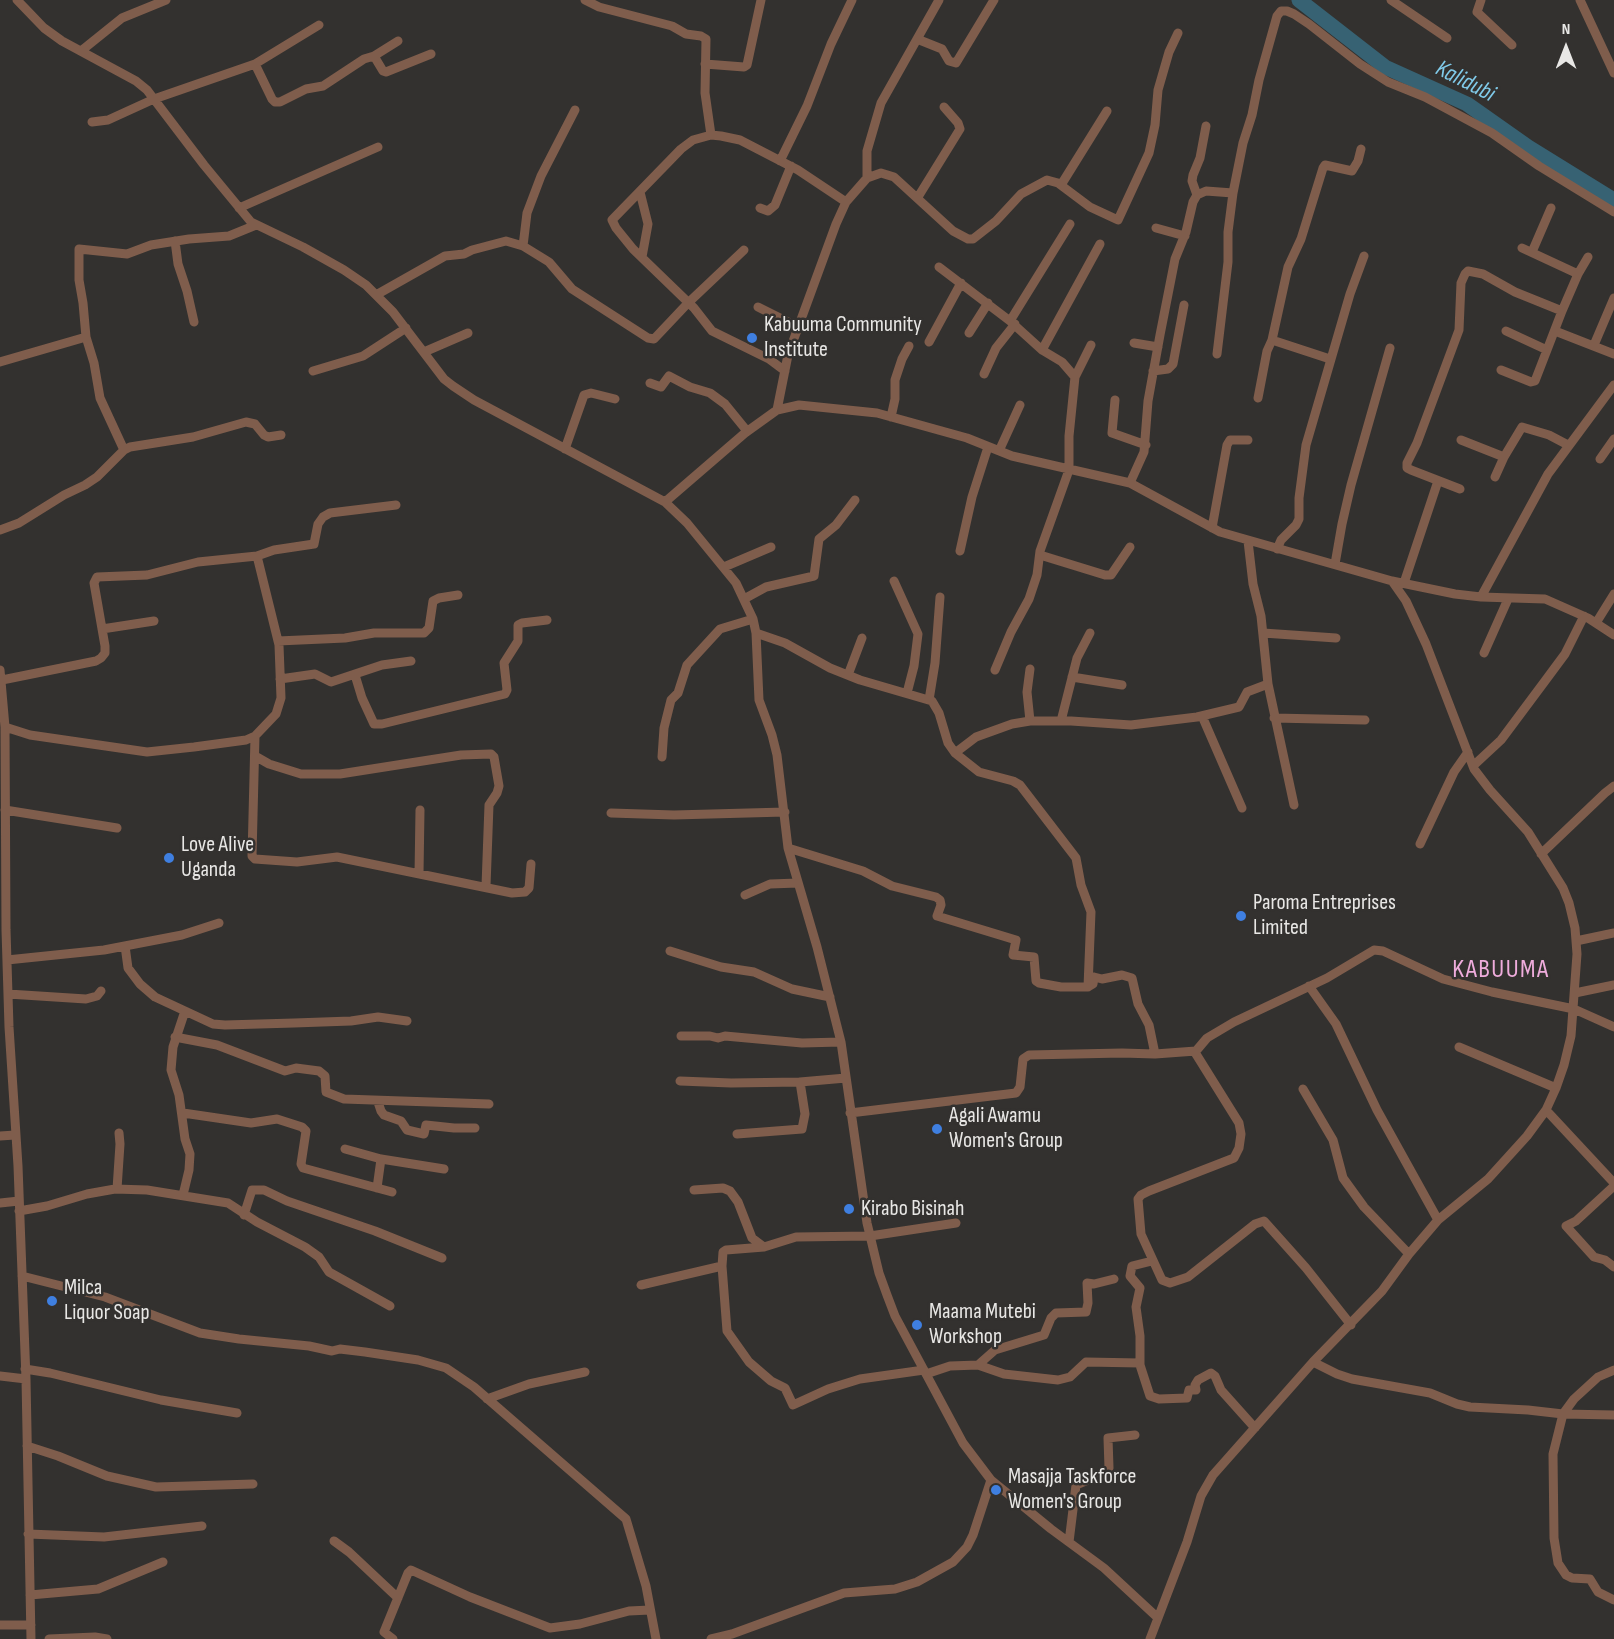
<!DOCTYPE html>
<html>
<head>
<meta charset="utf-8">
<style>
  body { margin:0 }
  #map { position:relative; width:1614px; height:1639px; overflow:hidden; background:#33312f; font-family:"Sofia Sans Condensed",sans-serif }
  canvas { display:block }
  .north { position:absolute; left:1536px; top:18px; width:60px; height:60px; -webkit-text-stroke:4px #33312f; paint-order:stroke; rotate:0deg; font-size:16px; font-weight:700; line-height:24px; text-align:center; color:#e8e7e5 }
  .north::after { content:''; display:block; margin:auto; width:21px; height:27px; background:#e8e7e5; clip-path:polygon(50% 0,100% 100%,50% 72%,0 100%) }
</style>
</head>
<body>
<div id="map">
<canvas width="1614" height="1639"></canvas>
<div class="north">N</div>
</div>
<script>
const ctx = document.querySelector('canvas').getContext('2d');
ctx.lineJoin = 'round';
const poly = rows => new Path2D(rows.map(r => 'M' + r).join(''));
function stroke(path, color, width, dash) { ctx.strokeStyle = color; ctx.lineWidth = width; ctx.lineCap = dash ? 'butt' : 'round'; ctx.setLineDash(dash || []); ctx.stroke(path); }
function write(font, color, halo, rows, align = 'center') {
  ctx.font = font + ' "Sofia Sans Condensed",sans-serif'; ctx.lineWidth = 5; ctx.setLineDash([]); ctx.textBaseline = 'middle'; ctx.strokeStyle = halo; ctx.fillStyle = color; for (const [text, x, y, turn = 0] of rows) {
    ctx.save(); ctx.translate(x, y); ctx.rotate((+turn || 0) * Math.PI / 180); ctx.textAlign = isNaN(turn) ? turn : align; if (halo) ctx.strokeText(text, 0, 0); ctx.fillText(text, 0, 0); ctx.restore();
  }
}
stroke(poly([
  [1299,0,1385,67,1467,104,1528,147,1614,200]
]), '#376273', 15);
stroke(poly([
  [17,0,44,28,62,41,136,81,147,90,204,165,251,222,303,247,344,270,366,285,393,312,444,379,453,386,474,400,665,502,687,523,736,583,753,619,756,633,759,700,772,735,777,755,788,848,817,947,841,1042,867,1223,879,1273,887,1295,895,1316,963,1443,991,1480,1051,1529,1104,1568,1158,1618],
  [585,0,599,7,672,26,686,34,701,36,706,39,705,93,711,135],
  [1391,0,1447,38],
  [1481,0,1477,12,1512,45],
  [1580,0,1614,73],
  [917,39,942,49,949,61,956,63,994,0],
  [81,51,122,18,166,0],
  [374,56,383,71,386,72,431,54],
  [255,64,272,99,275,102,280,102,306,89,323,86,364,59,374,56,398,41],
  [705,64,744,67,747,65,761,0],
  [92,122,108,120,154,99,255,64,319,25],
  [780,161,807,106,831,44,852,0],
  [867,178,881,173,894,177,953,231,968,239,973,239,996,221,1021,194,1047,180,1058,183,1090,207,1118,220,1149,153,1155,125,1158,90,1169,52,1178,33],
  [1061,185,1107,111],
  [640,192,648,224,642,257],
  [1197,195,1192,181,1193,175,1200,158,1206,126],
  [918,197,960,129,958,123,944,107],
  [239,208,378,147],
  [760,208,768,211,775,205,791,166],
  [1156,228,1185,236],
  [175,241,178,264,187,291,194,322],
  [523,246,527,213,541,176,575,110],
  [1522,248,1578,274],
  [1532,252,1551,208],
  [939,267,1010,321,1042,350,1062,362,1075,377,1069,436,1069,470,1040,551,1037,575,1029,599,1011,632,995,670],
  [376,295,445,256,464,254,472,250,506,241,523,246,549,262,572,289,648,338,654,339,688,303,744,250],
  [758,307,798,327],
  [1562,311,1578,274,1588,257],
  [1010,321,1070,224],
  [1555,331,1614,354],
  [969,333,988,303],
  [929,342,961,283],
  [1134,343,1158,347],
  [1594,345,1614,298],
  [1042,350,1100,244],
  [424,352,468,333],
  [1217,354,1228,262,1228,232,1233,193,1243,143,1252,115,1259,80,1277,16,1281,11,1287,11,1294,14,1309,24,1360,64,1388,82,1425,97,1492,133,1539,166,1614,212],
  [1330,359,1272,340,1288,267,1301,239,1323,168,1325,165,1352,171,1358,161,1361,149],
  [0,362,86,337],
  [1501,370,1531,382,1535,381,1547,350],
  [313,371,363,356,406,328],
  [785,371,769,359,712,331,694,308,633,249,616,228,612,220,681,149,693,140,711,135,721,136,740,140,798,170,846,202],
  [1153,371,1168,369,1173,364,1184,305],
  [984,374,996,348,1015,324],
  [1075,377,1091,345],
  [650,383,661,387,669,376,690,387,710,393,725,404,747,431],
  [1258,398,1267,351,1272,340],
  [1115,400,1112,433,1146,445],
  [777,410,788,355,836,224,846,202,867,178,867,151,881,103,939,0],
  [891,417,895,399,895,380,902,359,909,346],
  [1461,440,1504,457],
  [565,449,584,395,591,393,615,399],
  [124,450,100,398,94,363,86,337,83,303,79,280,79,249,127,254,151,245,189,239,229,236,256,225],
  [999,451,1020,405],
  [1600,459,1614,439],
  [1495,477,1504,457,1522,427,1549,435,1568,445],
  [1130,483,1144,452,1148,401,1160,335,1175,259,1186,232,1193,202,1197,195,1206,191,1233,193],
  [1460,489,1411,470,1407,468,1407,463,1417,443,1459,330,1461,283,1465,274,1468,271,1483,274,1515,292,1562,311,1547,350,1506,331],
  [665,502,745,433,777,410,799,405,877,413,967,438,1012,456,1130,483,1220,532,1392,581,1455,594,1481,597,1545,599,1588,618,1614,635],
  [1212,528,1227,445,1230,440,1248,440],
  [0,530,19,523,64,495,85,485,97,477,124,450,130,447,193,437,246,422,255,424,264,435,268,437,281,435],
  [1248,541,1253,584,1261,616,1268,684,1294,805],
  [1277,549,1281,540,1296,525,1299,519,1299,498,1306,445,1350,294,1364,256],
  [960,551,972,497,988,447],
  [1040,555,1105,575,1111,575,1130,547],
  [1335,564,1342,524,1351,485,1390,348],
  [724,567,771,547],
  [894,581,918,634,914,666,907,693],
  [1404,583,1438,481],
  [1481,597,1548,474,1614,385],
  [744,599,766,587,814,576,819,539,836,525,855,500],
  [1596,623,1614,594],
  [102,629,154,621],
  [756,633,785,643,830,668,860,680,932,701,939,713,948,743,955,753,979,772,1013,781,1020,785,1076,858,1081,885,1091,912,1088,987,1093,984,1094,977,1102,979,1122,975,1132,978,1138,1004,1149,1025,1155,1054],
  [1263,633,1336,638],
  [278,641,345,638,374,633,424,633,429,628,433,601,439,598,458,595],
  [1484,653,1508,599],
  [1030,669,1027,692,1030,721],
  [0,670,5,727,6,930,9,1027,18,1166,26,1379,31,1639],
  [355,675,362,698,374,724,382,724,505,694,507,690,504,663,518,641,518,625,522,623,547,620],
  [848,675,862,638],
  [1072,677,1122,685],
  [280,679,315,674,331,682,382,665,411,661],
  [2,680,96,661,101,658,105,653,105,646,94,583,97,577,147,575,198,562,257,556,274,550,314,544,318,524,323,517,330,513,396,505],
  [929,700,935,663,940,597],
  [1202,716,1242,808],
  [1274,718,1365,720],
  [1061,721,1077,658,1090,633],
  [5,727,30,735,147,752,194,747,246,740,255,736,276,714,281,698,279,645,257,556],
  [255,736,252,856,255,859,297,862,337,857,512,893,525,892,529,888,531,864],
  [955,753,976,737,1012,724,1030,721,1071,721,1131,725,1197,717,1239,707,1247,692,1268,684],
  [255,756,269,764,301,774,340,774,461,755,491,754,494,757,499,786,497,793,489,805,486,886],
  [662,757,664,728,671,700,678,693,687,665,720,629,753,619],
  [1473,766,1501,740,1545,681,1565,654,1584,616],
  [5,810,117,828],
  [611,813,674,815,785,812],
  [1420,844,1454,772,1468,752],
  [788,848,863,871,892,886,936,897,940,900,941,905,937,916,1016,940,1013,955,1034,957,1036,981,1039,983,1061,987,1088,987],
  [1541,854,1605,793,1614,786],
  [419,874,420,810],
  [745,895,770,884,798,883],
  [1576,941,1614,933],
  [125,946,128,968,140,984,155,997,213,1024,225,1025,294,1023,351,1021,378,1017,407,1021],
  [670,951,721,967,754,972,792,989,830,997],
  [7,960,104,950,182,935,219,923],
  [1309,986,1336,1024,1377,1110,1438,1220],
  [1575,993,1614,985],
  [8,994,86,999,97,996,101,991],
  [681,1036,710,1036,718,1038,725,1036,802,1043,841,1042],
  [175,1037,217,1045,285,1071,296,1068,319,1071,325,1076,326,1092,344,1099,489,1104],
  [1459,1047,1556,1088],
  [1196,1051,1196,1054,1239,1123,1241,1134,1239,1148,1234,1158,1149,1191,1141,1195,1138,1199,1141,1234,1162,1280,1170,1283,1188,1277,1255,1224,1264,1221,1306,1268,1351,1325],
  [1196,1051,1207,1038,1234,1022,1327,978,1374,950,1383,951,1443,979,1492,992,1574,1009,1614,1027],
  [680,1081,731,1083,800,1082,846,1078],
  [1303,1089,1333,1140,1343,1178,1364,1207,1409,1254],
  [378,1102,381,1111,384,1115,401,1121,407,1130,424,1134,426,1125,454,1128,475,1128],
  [1546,1110,1614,1183],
  [183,1113,251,1123,277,1119,302,1127,306,1131,301,1164,303,1168,392,1192],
  [850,1113,1016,1093,1020,1087,1023,1059,1029,1055,1122,1053,1155,1054,1196,1051],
  [737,1134,802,1129,805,1114,800,1082],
  [0,1136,15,1135],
  [345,1149,381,1159,444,1169],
  [1614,1186,1576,1221,1566,1226,1594,1257,1605,1260,1614,1267],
  [377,1188,381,1159],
  [117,1189,120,1144,119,1133],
  [694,1190,723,1188,730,1191,738,1202,752,1238,764,1247],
  [183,1195,189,1170,190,1154,185,1139,179,1095,171,1070,173,1047,185,1011],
  [0,1203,19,1201],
  [19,1211,47,1206,87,1194,115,1189,147,1190,228,1203,257,1222,305,1247,319,1257,329,1272,390,1306],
  [244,1215,252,1190,264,1190,287,1201,375,1231,442,1258],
  [1152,1261,1132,1266,1130,1276,1140,1288,1136,1307,1140,1336,1140,1365,1150,1396,1159,1399,1187,1398,1189,1390,1196,1390,1195,1385,1198,1380,1211,1373,1215,1376,1221,1390,1255,1428],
  [22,1276,105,1297,200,1333,239,1339,309,1346,332,1351,340,1349,365,1352,418,1360,446,1368,474,1387,626,1519,646,1586,656,1639],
  [641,1285,722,1266],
  [1313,1362,1337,1374,1352,1379,1430,1393,1457,1404,1470,1407,1528,1410,1563,1414,1614,1415],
  [978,1365,995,1350,1044,1335,1051,1318,1056,1313,1086,1312,1088,1303,1087,1283,1094,1284,1114,1279],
  [25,1369,50,1373,161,1400,237,1413],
  [924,1370,860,1379,828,1389,793,1405,785,1388,771,1381,749,1362,727,1331,722,1266,723,1252,726,1250,764,1247,796,1237,870,1236,956,1223],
  [1614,1370,1598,1377,1574,1399,1563,1414,1553,1454,1554,1538,1558,1563,1566,1575,1572,1578,1590,1579,1598,1592,1614,1600],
  [926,1374,950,1366,978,1365,1004,1374,1058,1380,1070,1377,1086,1362,1140,1363],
  [0,1376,26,1379],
  [487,1399,529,1384,585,1372],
  [27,1446,58,1456,107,1476,156,1487,253,1484],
  [28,1534,104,1537,202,1526],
  [334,1541,349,1552,398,1598],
  [1069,1542,1076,1485,1107,1472,1109,1468,1108,1438,1135,1435],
  [30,1595,98,1589,163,1562],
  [0,1625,31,1625],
  [49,1639,95,1637,107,1639],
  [393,1639,384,1632,408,1573,411,1570,470,1597,550,1628,580,1624,629,1611,650,1610],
  [711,1639,732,1634,844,1593,895,1589,917,1582,953,1562,967,1547,973,1535,991,1480],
  [1150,1639,1187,1542,1201,1496,1213,1475,1313,1362,1382,1291,1409,1254,1438,1220,1488,1179,1527,1136,1546,1110,1556,1088,1564,1065,1571,1036,1577,954,1575,928,1569,903,1563,888,1528,832,1490,790,1474,769,1426,644,1406,601,1392,581]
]), '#7f5d4c', 9);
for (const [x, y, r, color] of [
  [752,338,6,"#3f7fe0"],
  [169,858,6,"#3f7fe0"],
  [1241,916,6,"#3f7fe0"],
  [937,1129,6,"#3f7fe0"],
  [849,1209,6,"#3f7fe0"],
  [52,1301,6,"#3f7fe0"],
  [917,1325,6,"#3f7fe0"],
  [996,1490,6,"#3f7fe0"]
]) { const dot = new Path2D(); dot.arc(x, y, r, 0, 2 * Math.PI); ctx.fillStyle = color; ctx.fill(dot); stroke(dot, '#33312f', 2); }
write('22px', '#e8e7e5', '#33312f', [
  ["Kabuuma Community",764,325],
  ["Institute",764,350],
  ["Love Alive",181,845],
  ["Uganda",181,870],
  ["Paroma Entreprises",1253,903],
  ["Limited",1253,928],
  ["Agali Awamu",949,1116],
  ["Women's Group",949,1141],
  ["Kirabo Bisinah",861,1209],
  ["Milca",64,1288],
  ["Liquor Soap",64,1313],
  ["Maama Mutebi",929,1312],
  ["Workshop",929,1337],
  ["Masajja Taskforce",1008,1477],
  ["Women's Group",1008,1502]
], 'left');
write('italic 24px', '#80cae9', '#33312f', [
  ["Kalidubi",1465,82,27]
]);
ctx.letterSpacing = '1.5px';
write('26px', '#efacdc', '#33312f', [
  ["KABUUMA",1501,970]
]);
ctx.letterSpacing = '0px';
</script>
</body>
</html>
